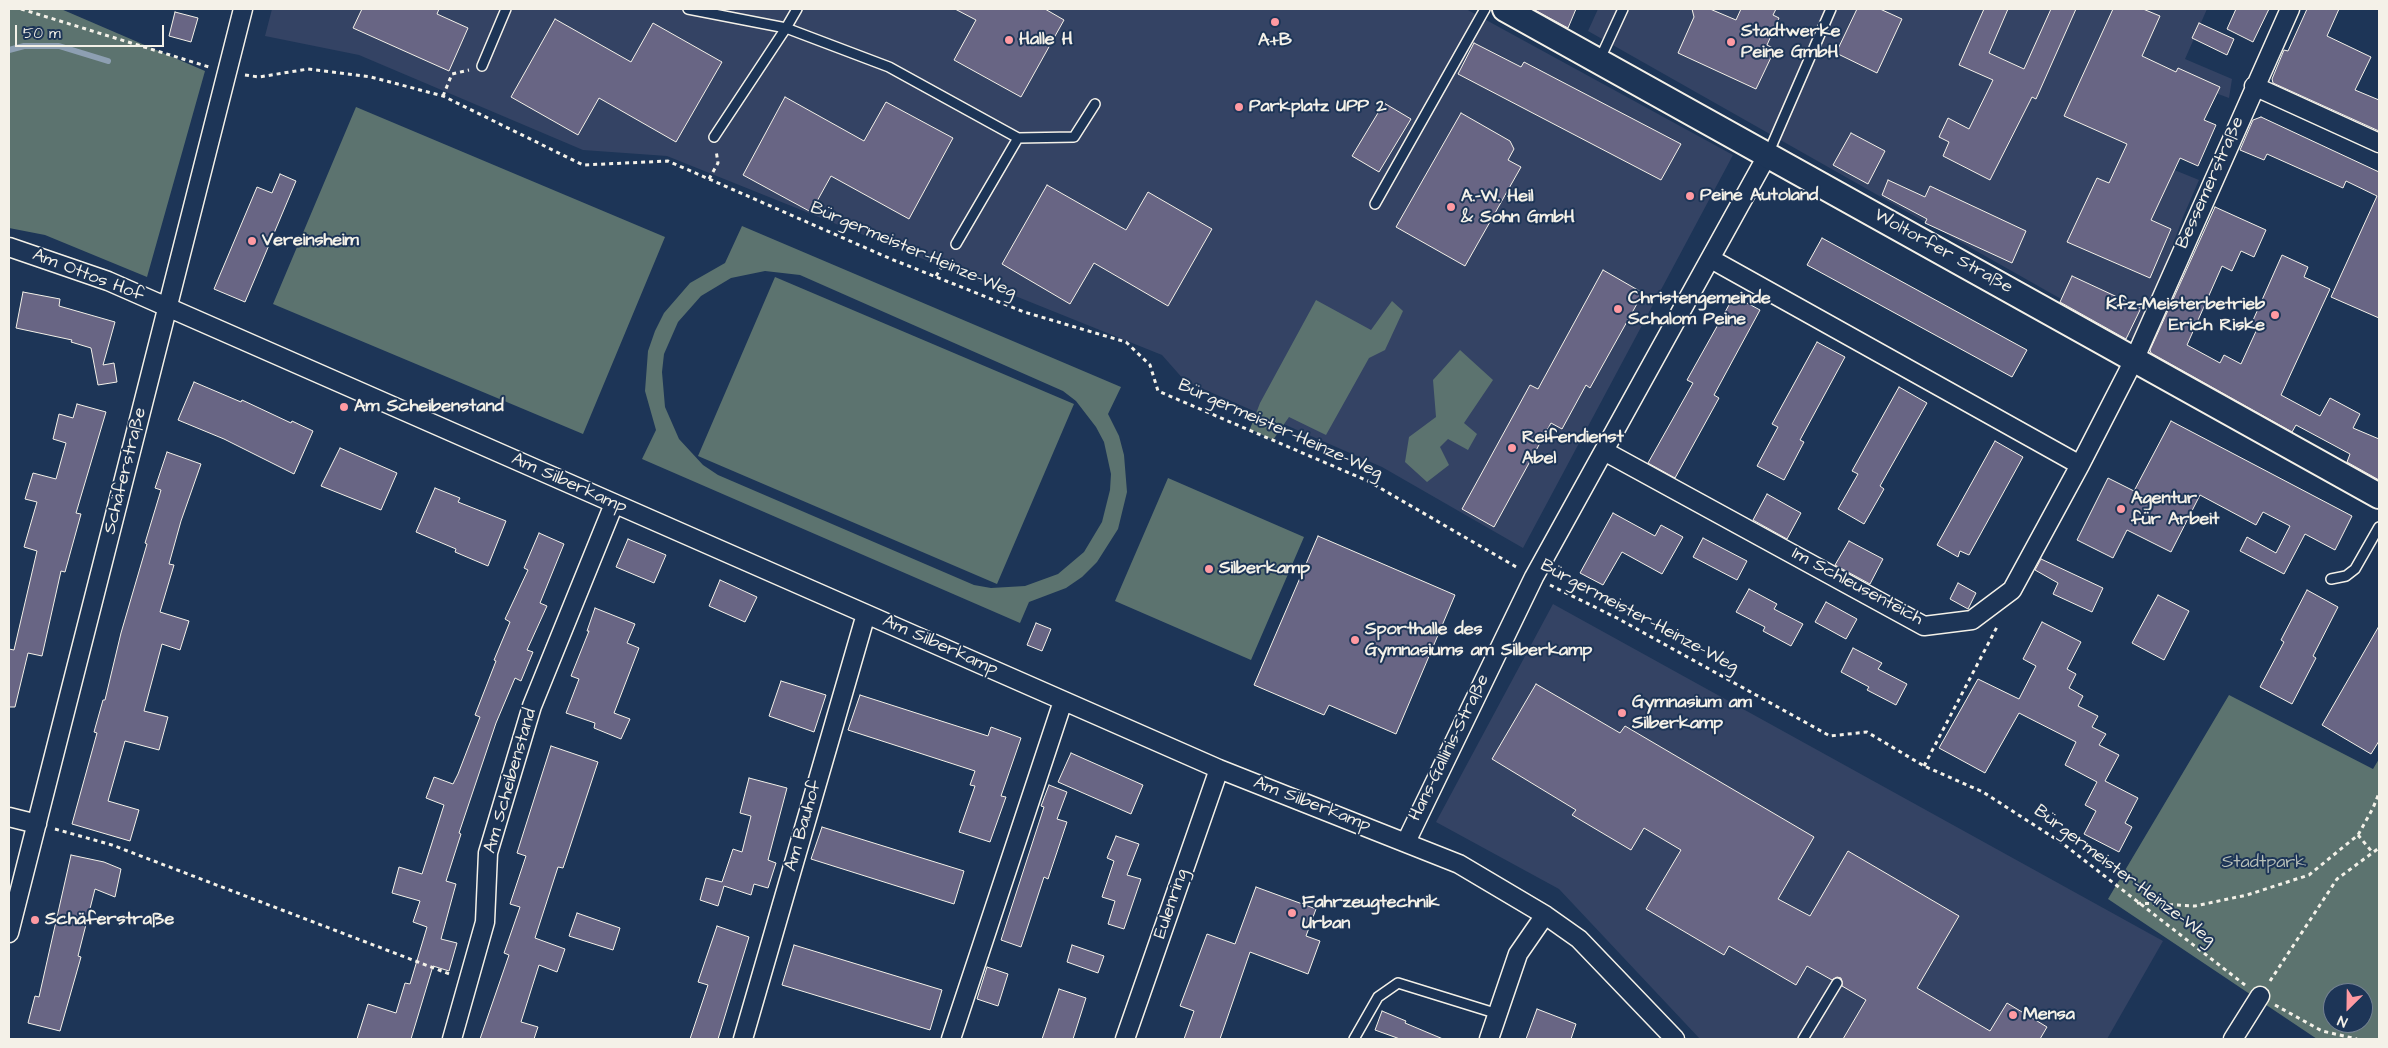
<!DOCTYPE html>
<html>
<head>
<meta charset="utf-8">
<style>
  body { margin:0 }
  #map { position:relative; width:2388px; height:1048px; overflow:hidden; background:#1d3557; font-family:"Architects Daughter",sans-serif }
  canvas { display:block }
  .frame { position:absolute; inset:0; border:10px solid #f4f1e8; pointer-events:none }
  .north { position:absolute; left:2323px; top:983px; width:50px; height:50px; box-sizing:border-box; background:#1d3557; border:1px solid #738091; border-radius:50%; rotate:203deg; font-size:14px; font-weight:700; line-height:20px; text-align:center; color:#f4f1e8 }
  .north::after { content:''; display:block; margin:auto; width:18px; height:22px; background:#ff9aa2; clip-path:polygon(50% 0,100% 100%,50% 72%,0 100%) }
  .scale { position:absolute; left:15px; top:25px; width:149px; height:22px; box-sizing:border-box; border:2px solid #f4f1e8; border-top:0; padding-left:6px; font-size:15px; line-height:18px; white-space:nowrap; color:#f4f1e8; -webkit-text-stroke:4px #1d3557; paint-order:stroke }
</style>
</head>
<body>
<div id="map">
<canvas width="2388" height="1048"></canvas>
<div class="frame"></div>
<div class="north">N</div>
<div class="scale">50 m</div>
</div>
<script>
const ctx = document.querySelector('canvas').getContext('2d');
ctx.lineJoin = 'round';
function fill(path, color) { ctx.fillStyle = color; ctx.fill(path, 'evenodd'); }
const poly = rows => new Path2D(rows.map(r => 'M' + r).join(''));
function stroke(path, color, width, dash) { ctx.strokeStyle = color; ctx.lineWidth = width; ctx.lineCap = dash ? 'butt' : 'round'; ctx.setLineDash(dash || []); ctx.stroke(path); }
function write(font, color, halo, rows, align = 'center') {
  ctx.font = font + ' "Architects Daughter",sans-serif'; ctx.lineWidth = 4; ctx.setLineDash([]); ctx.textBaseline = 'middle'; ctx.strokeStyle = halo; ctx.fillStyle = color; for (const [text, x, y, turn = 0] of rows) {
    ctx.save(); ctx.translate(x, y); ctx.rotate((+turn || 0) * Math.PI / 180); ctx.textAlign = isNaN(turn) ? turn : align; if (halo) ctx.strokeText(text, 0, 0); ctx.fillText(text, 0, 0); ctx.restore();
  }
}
fill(poly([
  [272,9,1466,9,1733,155,1523,548,1382,467,1185,381,1162,355,667,156,583,150,359,55,265,36],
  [1598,9,2207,9,2185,59,2232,79,2229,98,2202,88,2167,167,2199,180,2183,217,2137,342,1588,31],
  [1553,604,2163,941,2107,1039,1700,1039,1559,889,1436,822]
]), '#344364');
fill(poly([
  [9,9,61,9,205,71,147,277,45,235,9,228],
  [356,107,665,237,583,434,273,304],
  [742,226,1121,387,1108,414,1119,436,1124,455,1127,492,1118,529,1097,562,1082,577,1066,588,1029,602,1020,623,642,459,656,430,645,391,648,351,655,331,664,313,690,283,725,263],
  [765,271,800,275,1063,391,1076,401,1096,427,1104,442,1111,474,1110,490,1102,522,1084,552,1058,574,1025,586,991,588,974,585,718,475,703,465,679,439,665,407,662,372,664,354,678,322,701,296,731,278],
  [775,277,1074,404,997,584,698,456],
  [1316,300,1371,330,1392,301,1403,311,1385,350,1369,358,1326,435,1289,417,1273,440,1250,429,1260,403],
  [1460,350,1493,380,1464,423,1477,434,1468,450,1448,439,1440,447,1449,465,1427,482,1405,462,1409,437,1436,417,1433,380],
  [1168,478,1304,537,1251,660,1115,601],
  [2229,695,2373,769,2379,759,2379,1039,2317,1039,2108,899],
  [2333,993,2363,993,2363,1023,2333,1023]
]), '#5c736f');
stroke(poly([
  [9,50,24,46,59,46,108,61]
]), '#8d9fb2', 6);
const building = poly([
  [362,9,439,9,437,14,468,28,449,71,353,28,362,9],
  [955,9,1045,9,1064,20,1021,97,954,60,976,20,955,9],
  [1533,9,1576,9,1568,28,1533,9],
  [1692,9,1710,9,1736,20,1741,9,1776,9,1773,15,1779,18,1767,45,1775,49,1756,89,1678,53,1694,17,1692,9],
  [1857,9,1880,9,1902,19,1877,73,1836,53,1857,9],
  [1984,9,2008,9,1989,53,2024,69,2051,9,2076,9,2036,99,2032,97,1990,180,1943,156,1949,142,1939,137,1948,118,1969,129,1993,80,1959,65,1984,9],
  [2113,9,2143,9,2160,16,2142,56,2176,72,2178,68,2220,87,2204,120,2216,125,2198,166,2180,158,2151,220,2171,229,2150,278,2067,242,2097,178,2109,183,2127,144,2064,116,2113,9],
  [2236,9,2269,9,2253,42,2227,29,2236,9],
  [2307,9,2339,9,2327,36,2371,57,2355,90,2379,100,2379,131,2273,83,2272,79,2284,50,2288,51,2307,9],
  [175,12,198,18,191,42,169,36,175,12],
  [555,19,631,62,653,23,722,62,676,142,599,98,578,135,511,97,555,19],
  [2199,23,2234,39,2227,55,2192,38,2199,23],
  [1474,43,1521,67,1524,62,1681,144,1661,180,1458,74,1474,43],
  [785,97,864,141,886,102,953,138,909,219,831,176,811,212,743,175,785,97],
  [1384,103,1411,119,1379,172,1352,156,1384,103],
  [1461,113,1510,141,1514,149,1508,160,1521,167,1465,266,1396,227,1461,113],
  [2261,117,2379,172,2379,318,2331,297,2377,196,2346,181,2343,188,2267,154,2264,160,2240,150,2253,120,2261,117],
  [1851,133,1885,151,1868,184,1833,165,1851,133],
  [280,174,296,181,245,302,214,289,257,187,272,193,280,174],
  [1888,180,1925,197,1930,186,2026,231,2012,263,1925,223,1927,219,1882,195,1888,180],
  [1047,185,1126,230,1148,192,1212,229,1168,306,1094,263,1070,304,1002,264,1047,185],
  [2215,207,2266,230,2254,257,2241,251,2232,271,2222,266,2187,345,2220,363,2224,355,2241,364,2257,329,2250,327,2282,255,2308,267,2304,277,2330,289,2281,395,2320,416,2330,398,2360,414,2353,428,2379,439,2379,480,2347,462,2350,454,2296,425,2292,432,2151,353,2150,350,2215,207],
  [1822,238,2027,350,2012,377,1807,265,1822,238],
  [1603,270,1643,293,1590,388,1586,385,1562,429,1551,423,1494,527,1462,509,1530,385,1538,389,1603,270],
  [2072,276,2141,308,2126,339,2060,302,2072,276],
  [23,292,60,299,59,306,115,322,103,365,114,363,117,382,98,385,91,348,71,342,72,340,16,328,23,292],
  [1734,296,1760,310,1714,395,1719,398,1675,478,1648,463,1693,383,1687,380,1734,296],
  [1817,342,1845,357,1800,440,1804,442,1784,480,1757,466,1778,427,1772,424,1817,342],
  [194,382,241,402,242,400,291,423,292,421,313,431,294,474,224,439,178,420,194,382],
  [1899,387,1927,403,1880,486,1884,489,1864,524,1838,509,1858,474,1852,471,1899,387],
  [77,404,106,412,76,513,81,514,65,572,61,571,42,656,28,653,15,707,9,707,9,649,14,650,37,551,24,547,37,502,25,499,33,473,56,479,66,443,53,439,59,414,73,418,77,404],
  [2171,421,2352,516,2335,550,2305,534,2284,574,2240,551,2247,537,2276,553,2290,526,2263,512,2256,525,2200,495,2171,552,2127,530,2113,558,2077,540,2108,478,2134,491,2171,421],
  [1995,441,2023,457,1969,555,1960,551,1958,557,1937,545,1995,441],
  [340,448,397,473,381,510,321,486,340,448],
  [167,452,201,464,181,521,169,564,174,565,160,612,189,621,180,650,162,644,144,711,168,717,159,750,125,741,108,801,139,810,130,841,72,824,97,733,94,732,103,700,105,700,121,633,147,544,145,543,161,490,155,488,167,452],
  [435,488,460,498,458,502,506,521,488,566,455,552,456,549,416,532,435,488],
  [1767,494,1801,513,1787,539,1753,520,1767,494],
  [1613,513,1655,536,1661,525,1683,537,1662,574,1622,552,1603,585,1580,573,1613,513],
  [539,533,564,544,540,603,547,606,527,650,533,652,521,681,515,678,496,723,459,833,461,834,446,881,456,884,441,939,457,943,449,971,433,966,411,1039,357,1039,368,1004,396,1013,405,983,410,984,427,927,413,922,420,901,392,893,399,867,422,874,444,805,426,798,434,777,453,784,458,774,480,717,475,715,496,661,494,660,510,622,505,619,528,570,524,568,539,533],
  [1318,536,1455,595,1396,734,1329,705,1324,715,1254,685,1318,536],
  [1703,538,1747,561,1737,580,1693,557,1703,538],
  [628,539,666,555,654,583,616,567,628,539],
  [1849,541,1883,559,1870,584,1835,565,1849,541],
  [2041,559,2103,588,2092,612,2053,594,2058,583,2035,570,2041,559],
  [720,580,757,597,745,622,709,606,720,580],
  [1958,583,1976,593,1968,609,1950,599,1958,583],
  [1749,589,1777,604,1774,609,1803,624,1791,646,1763,631,1765,627,1736,612,1749,589],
  [2307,590,2338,607,2313,656,2316,658,2292,704,2260,687,2284,642,2281,640,2307,590],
  [2158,595,2189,611,2164,660,2132,643,2158,595],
  [1826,602,1857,619,1846,639,1815,622,1826,602],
  [595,608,635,624,627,643,639,648,614,713,630,719,621,739,594,728,595,723,566,713,579,679,571,676,589,631,587,631,595,608],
  [2042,622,2081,642,2067,669,2076,674,2069,688,2083,696,2078,706,2098,716,2092,727,2106,734,2099,745,2119,755,2105,781,2138,798,2125,823,2132,827,2119,852,2084,834,2096,811,2085,805,2097,782,2065,765,2076,742,2019,713,1985,773,1939,748,1978,679,2019,699,2036,666,2023,659,2042,622],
  [1036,623,1051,629,1042,651,1027,645,1036,623],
  [2379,626,2379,741,2371,754,2322,725,2379,626],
  [1853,648,1882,663,1878,669,1907,684,1896,705,1867,690,1869,687,1841,672,1853,648],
  [781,681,826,695,814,732,769,716,781,681],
  [1536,684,1620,733,1625,726,1814,837,1778,899,1810,916,1848,851,1959,916,1917,988,1990,1031,2007,1003,2047,1027,2040,1039,1843,1039,1866,1000,1842,986,1841,978,1837,977,1832,980,1807,966,1796,985,1729,946,1724,955,1646,909,1681,850,1644,828,1631,850,1572,815,1576,810,1492,759,1536,684],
  [860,695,988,736,991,727,1021,738,1001,796,1006,797,990,842,959,832,975,786,970,785,975,771,848,730,860,695],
  [551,746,598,762,563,868,558,867,535,938,565,949,557,972,539,965,521,1022,538,1027,534,1039,480,1039,509,955,504,953,520,907,510,904,526,856,517,853,551,746],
  [1071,753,1143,785,1131,814,1058,782,1071,753],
  [749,778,787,788,768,860,776,863,768,888,754,884,751,895,724,886,718,906,700,900,706,878,722,882,733,849,742,852,751,816,740,813,749,778],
  [1049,785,1067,792,1057,819,1067,822,1048,879,1044,877,1021,947,1001,940,1044,807,1041,806,1049,785],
  [822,827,964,871,954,904,811,859,822,827],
  [1116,836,1139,844,1127,875,1141,879,1124,929,1108,924,1115,901,1102,897,1114,861,1107,858,1116,836],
  [71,855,104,862,121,869,115,897,95,889,78,956,81,957,60,1031,28,1023,35,996,39,997,71,855],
  [1256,887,1316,909,1306,936,1320,941,1308,974,1250,952,1220,1039,1184,1039,1194,1011,1180,1006,1207,934,1235,944,1256,887],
  [577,913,620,928,613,950,569,936,577,913],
  [717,926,749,937,718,1039,690,1039,708,985,698,982,717,926],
  [794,945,942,990,930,1030,782,985,794,945],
  [1072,945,1104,956,1098,973,1067,962,1072,945],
  [987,967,1008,974,998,1006,977,999,987,967],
  [1059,989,1086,998,1073,1039,1042,1039,1059,989],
  [1537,1009,1576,1024,1571,1039,1526,1039,1537,1009],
  [1382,1011,1406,1021,1405,1023,1443,1039,1400,1039,1375,1030,1382,1011]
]);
fill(building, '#686584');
stroke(building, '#f4f1e8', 1);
const lane = poly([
  [688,9,786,28,797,9],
  [1599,61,1623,9],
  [482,66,506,9],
  [714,137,786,28,889,67,1018,138,1074,137,1095,104],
  [1768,154,1831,9],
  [1375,204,1485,9],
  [956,244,1018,138],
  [2331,579,2346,576,2355,569,2379,527],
  [1354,1039,1378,997,1398,983,1498,1014],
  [1803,1039,1837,983]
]);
const street = poly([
  [2254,86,2379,143],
  [9,247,108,281,1219,769,1459,864,1545,915,1579,939,1675,1039],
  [1711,259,2080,465],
  [1604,451,1924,626,1972,620,2012,590,2080,465,2135,358,2290,9],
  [9,817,37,824],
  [1406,842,1534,577,1768,154],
  [9,933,243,9],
  [452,1039,485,922,488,853,532,706,614,504],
  [743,1039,866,614],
  [951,1039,1063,701],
  [1125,1039,1219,769],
  [1489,1039,1518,954,1545,915],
  [2233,1039,2260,996]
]);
const secondary = poly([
  [1505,9,2379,496]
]);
stroke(lane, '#f4f1e8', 12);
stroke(street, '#f4f1e8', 21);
stroke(secondary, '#f4f1e8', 28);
stroke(poly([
  [21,9,209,67],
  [245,75,259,77,308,69,371,77,443,96,583,165,668,161,891,259,1024,312,1126,342,1150,365,1158,391,1368,481,1518,568],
  [443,96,452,74,469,70],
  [709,179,718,163,716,150],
  [936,276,949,256],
  [1550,585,1617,618,1830,736,1867,732,1924,766,1983,792,2062,843,2245,985],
  [1924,766,1998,625],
  [55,829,112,845,452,975],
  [2358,835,2373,853],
  [2137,903,2195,906,2247,895,2309,875,2358,835,2373,808,2379,793],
  [2270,981,2337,879,2379,848],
  [2275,1005,2322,1031,2357,1039]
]), '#f4f1e8', 3, [4, 4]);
stroke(lane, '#1d3557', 9);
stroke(street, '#1d3557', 18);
stroke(secondary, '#1d3557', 24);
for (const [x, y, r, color] of [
  [1275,22,5,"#ff9aa2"],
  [1009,40,5,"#ff9aa2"],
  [1731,42,5,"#ff9aa2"],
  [1239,107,5,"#ff9aa2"],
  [1690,196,5,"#ff9aa2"],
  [1451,207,5,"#ff9aa2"],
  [252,241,5,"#ff9aa2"],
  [1618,309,5,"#ff9aa2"],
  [2275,315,5,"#ff9aa2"],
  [344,407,5,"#ff9aa2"],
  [1512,448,5,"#ff9aa2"],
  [2121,509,5,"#ff9aa2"],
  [1209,569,5,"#ff9aa2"],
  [1355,640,5,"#ff9aa2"],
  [1622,713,5,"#ff9aa2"],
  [1292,913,5,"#ff9aa2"],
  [35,920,5,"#ff9aa2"],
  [2013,1015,5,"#ff9aa2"]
]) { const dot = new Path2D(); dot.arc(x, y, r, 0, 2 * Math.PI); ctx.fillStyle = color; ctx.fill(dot); stroke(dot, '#1d3557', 2); }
write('bold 18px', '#f4f1e8', '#1d3557', [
  ["Stadtwerke",1741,32],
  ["Peine GmbH",1741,53],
  ["Halle H",1019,40],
  ["A+B",1275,41,"center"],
  ["Parkplatz UPP 2",1249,107],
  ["Peine Autoland",1700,196],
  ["A.-W. Heil",1461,197],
  ["& Sohn GmbH",1461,218],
  ["Vereinsheim",262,241],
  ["Christengemeinde",1628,299],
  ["Schalom Peine",1628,320],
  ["Kfz-Meisterbetrieb",2265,305,"right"],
  ["Erich Riske",2265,326,"right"],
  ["Am Scheibenstand",354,407],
  ["Reifendienst",1522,438],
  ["Abel",1522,459],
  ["Agentur",2131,499],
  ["für Arbeit",2131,520],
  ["Silberkamp",1219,569],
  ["Sporthalle des",1365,630],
  ["Gymnasiums am Silberkamp",1365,651],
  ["Gymnasium am",1632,703],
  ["Silberkamp",1632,724],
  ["Fahrzeugtechnik",1302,903],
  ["Urban",1302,924],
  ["Schäferstraße",45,920],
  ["Mensa",2023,1015]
], 'left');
write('18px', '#f4f1e8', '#1d3557', [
  ["Bessemerstraße",2211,183,-66],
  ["Bürgermeister-Heinze-Weg",913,251,23],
  ["Woltorfer Straße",1943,252,29],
  ["Am Ottos Hof",88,276,21],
  ["Bürgermeister-Heinze-Weg",1280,430,24],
  ["Schäferstraße",126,471,-76],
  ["Am Silberkamp",569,484,24],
  ["Im Schleusenteich",1857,587,28],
  ["Bürgermeister-Heinze-Weg",1639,617,28],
  ["Am Silberkamp",940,646,24],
  ["Hans-Gallinis-Straße",1450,748,-64],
  ["Am Scheibenstand",511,781,-74],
  ["Am Silberkamp",1312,805,21],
  ["Am Bauhof",804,826,-74],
  ["Bürgermeister-Heinze-Weg",2124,876,37],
  ["Eulenring",1172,904,-71]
]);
write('18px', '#b7bfb8', '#1d3557', [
  ["Stadtpark",2264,863]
]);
</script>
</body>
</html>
